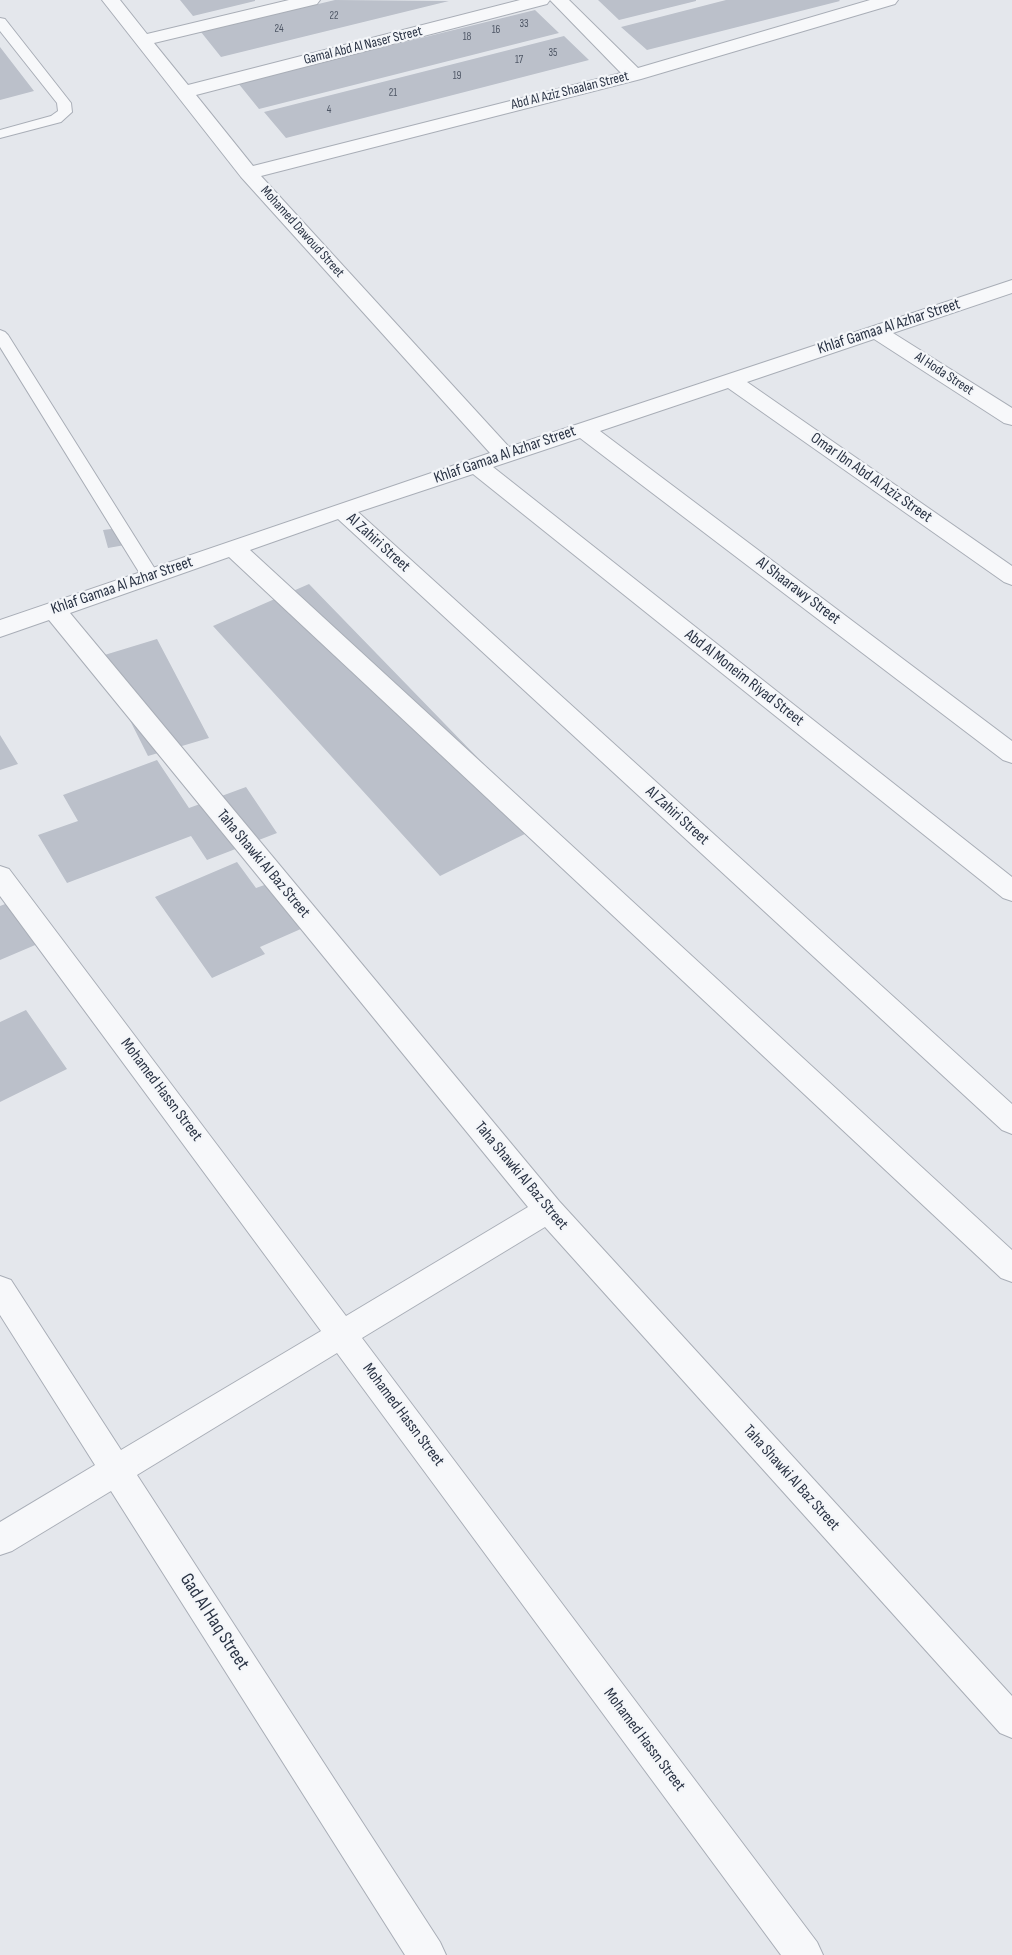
<!DOCTYPE html>
<html>
<head>
<meta charset="utf-8">
<style>
  body { margin:0 }
  canvas { display:block; background:#e4e7ec }
</style>
</head>
<body>
<canvas width="1012" height="1955"></canvas>
<script>
const ctx = document.querySelector('canvas').getContext('2d');
ctx.lineJoin = 'round';
function fill(path, color) { ctx.fillStyle = color; ctx.fill(path, 'evenodd'); }
const poly = rows => new Path2D(rows.map(r => 'M' + r).join(''));
function stroke(path, color, width, dash) { ctx.strokeStyle = color; ctx.lineWidth = width; ctx.lineCap = dash ? 'butt' : 'round'; ctx.setLineDash(dash || []); ctx.stroke(path); }
function write(font, color, halo, rows, align = 'center') {
  ctx.font = font + ' "Sofia Sans Condensed",sans-serif'; ctx.lineWidth = 4.5; ctx.setLineDash([]); ctx.textBaseline = 'middle'; ctx.strokeStyle = halo; ctx.fillStyle = color; for (const [text, x, y, turn = 0] of rows) {
    ctx.save(); ctx.translate(x, y); ctx.rotate((+turn || 0) * Math.PI / 180); ctx.textAlign = isNaN(turn) ? turn : align; if (halo) ctx.strokeText(text, 0, 0); ctx.fillText(text, 0, 0); ctx.restore();
  }
}
fill(poly([
  [180,0,255,0,255,1,193,16],
  [335,0,449,1,221,57,201,32],
  [598,0,696,0,696,1,619,20],
  [726,0,839,0,840,1,647,50,621,27],
  [535,10,559,33,259,109,238,83],
  [564,36,589,60,286,138,264,112],
  [0,47,34,91,0,100],
  [119,528,125,545,108,548,103,530],
  [309,584,543,825,440,876,213,626],
  [157,639,209,738,148,756,98,657],
  [0,735,18,764,0,770],
  [157,760,189,808,246,787,277,833,207,860,191,836,67,883,38,835,78,821,63,795],
  [237,862,256,888,270,883,303,928,260,947,265,954,212,978,155,897],
  [29,895,54,937,0,960,0,906],
  [26,1010,67,1069,0,1102,0,1022]
]), '#bbc0ca');
const service = poly([
  [0,18,5,19,71,103,72,112,61,122,0,138,0,130,51,116,58,111,57,103,0,31,0,18],
  [0,330,5,332,8,335,160,577,157,581,151,583,145,581,142,577,0,347,0,330]
]);
const minor = poly([
  [102,0,120,0,147,34,289,0,320,0,317,4,154,43,188,85,520,0,550,0,547,4,196,95,253,166,621,73,550,0,569,0,638,68,870,0,898,0,895,4,641,79,261,176,509,447,1012,280,1012,293,893,333,1012,408,1012,425,1004,423,874,339,747,382,1012,566,1012,585,1004,582,728,388,600,431,1012,741,1012,763,1003,760,580,438,493,467,1012,877,1012,901,1003,898,473,474,358,512,1012,1104,1012,1134,1002,1130,338,519,250,550,1012,1250,1012,1282,1001,1278,229,557,70,613,559,1201,1012,1696,1012,1738,1000,1733,545,1227,362,1338,817,1942,823,1955,781,1955,337,1353,137,1475,440,1942,446,1955,405,1955,111,1491,12,1551,0,1555,0,1522,95,1465,0,1315,0,1276,11,1280,121,1450,321,1331,0,896,0,866,9,869,346,1316,528,1207,49,620,0,637,0,620,490,453,241,177,102,0]
]);
stroke(service, '#a9aeb7', 2);
stroke(minor, '#a9aeb7', 2);
fill(service, '#f7f8fa');
fill(minor, '#f7f8fa');
write('11px', '#4f5766', null, [
  ["22",334,16],
  ["33",524,24],
  ["24",279,29],
  ["16",496,30],
  ["18",467,37],
  ["35",553,53],
  ["17",519,60],
  ["19",457,76],
  ["21",393,93],
  ["4",329,110]
]);
write('14px', '#2b3445', '#f4f6f9', [
  ["Gamal Abd Al Naser Street",363,46,-14],
  ["Abd Al Aziz Shaalan Street",570,91,-14],
  ["Mohamed Dawoud Street",302,232,48],
  ["Al Hoda Street",944,374,33]
]);
write('16px', '#2b3445', '#f4f6f9', [
  ["Khlaf Gamaa Al Azhar Street",889,327,-18],
  ["Khlaf Gamaa Al Azhar Street",505,455,-19],
  ["Omar Ibn Abd Al Aziz Street",871,478,35],
  ["Al Zahiri Street",378,543,42],
  ["Khlaf Gamaa Al Azhar Street",122,586,-19],
  ["Al Shaarawy Street",798,591,37],
  ["Abd Al Moneim Riyad Street",744,678,38],
  ["Al Zahiri Street",677,816,42],
  ["Taha Shawki Al Baz Street",263,864,50],
  ["Mohamed Hassn Street",161,1090,53],
  ["Taha Shawki Al Baz Street",521,1176,50],
  ["Mohamed Hassn Street",403,1415,53],
  ["Taha Shawki Al Baz Street",791,1478,48],
  ["Mohamed Hassn Street",644,1740,53]
]);
write('19px', '#2b3445', '#f4f6f9', [
  ["Gad Al Haq Street",214,1622,57]
]);
</script>
</body>
</html>
